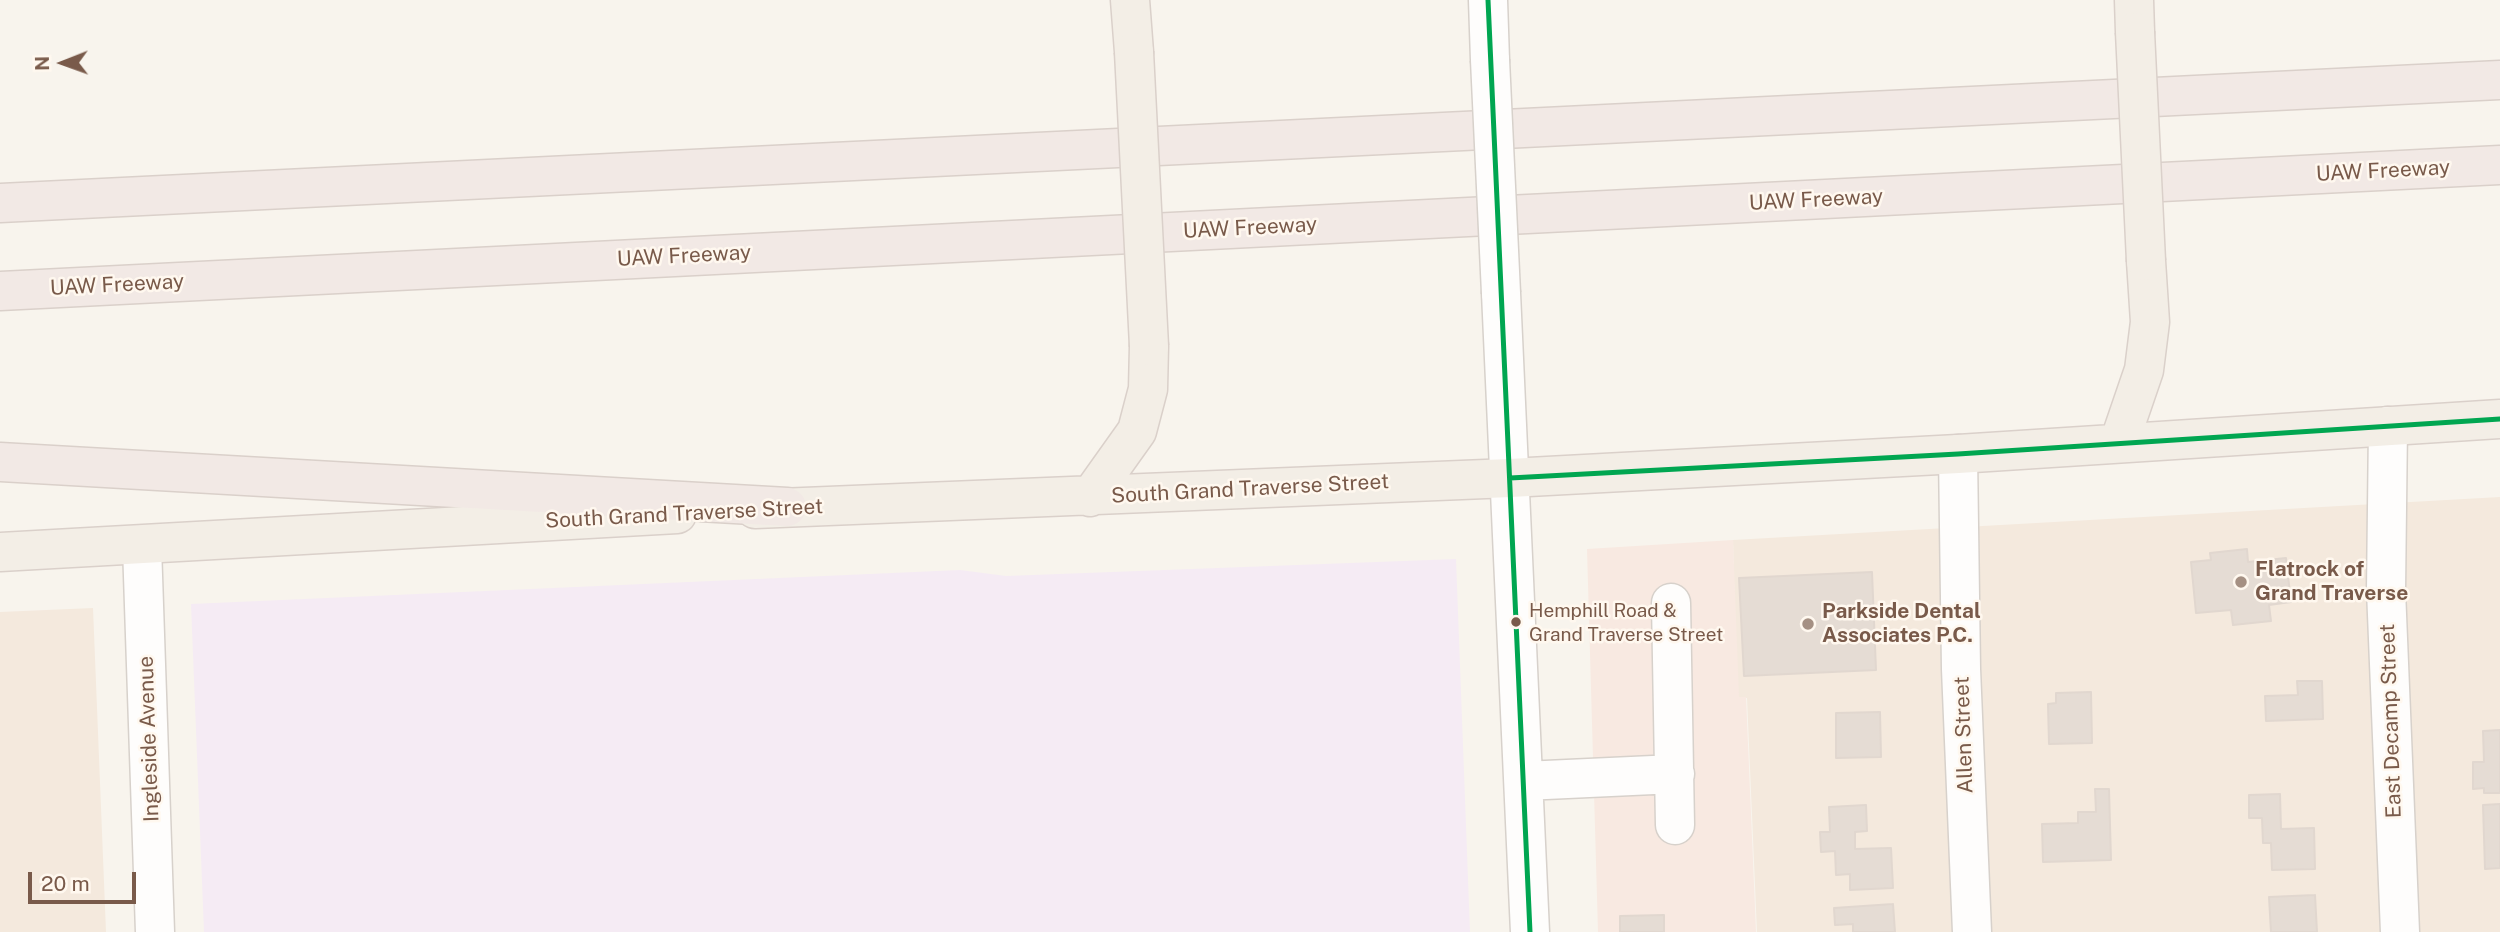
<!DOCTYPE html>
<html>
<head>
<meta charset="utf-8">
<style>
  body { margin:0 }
  #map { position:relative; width:2500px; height:932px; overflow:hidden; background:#f8f4ed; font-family:"Public Sans",sans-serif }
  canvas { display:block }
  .north { position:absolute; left:28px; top:28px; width:70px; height:70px; -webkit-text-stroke:5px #fff8ef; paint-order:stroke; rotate:269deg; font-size:19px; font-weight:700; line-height:28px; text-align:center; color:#795a4a }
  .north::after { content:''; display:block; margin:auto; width:24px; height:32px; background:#795a4a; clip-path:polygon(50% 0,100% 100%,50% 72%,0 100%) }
  .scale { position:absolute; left:28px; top:872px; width:108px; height:32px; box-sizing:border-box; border:4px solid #795a4a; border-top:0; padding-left:9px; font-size:21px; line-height:24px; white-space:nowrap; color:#795a4a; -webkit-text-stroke:5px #fff8ef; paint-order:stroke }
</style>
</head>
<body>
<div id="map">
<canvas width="2500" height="932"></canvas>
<div class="north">N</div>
<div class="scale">20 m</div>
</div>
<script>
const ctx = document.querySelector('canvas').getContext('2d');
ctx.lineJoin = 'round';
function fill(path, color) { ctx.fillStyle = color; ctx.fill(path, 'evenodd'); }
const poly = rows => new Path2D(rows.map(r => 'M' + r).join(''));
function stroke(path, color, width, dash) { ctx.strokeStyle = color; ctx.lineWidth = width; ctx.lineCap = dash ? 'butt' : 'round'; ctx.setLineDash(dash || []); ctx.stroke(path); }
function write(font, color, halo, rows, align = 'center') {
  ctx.font = font + ' "Public Sans",sans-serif'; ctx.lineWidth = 5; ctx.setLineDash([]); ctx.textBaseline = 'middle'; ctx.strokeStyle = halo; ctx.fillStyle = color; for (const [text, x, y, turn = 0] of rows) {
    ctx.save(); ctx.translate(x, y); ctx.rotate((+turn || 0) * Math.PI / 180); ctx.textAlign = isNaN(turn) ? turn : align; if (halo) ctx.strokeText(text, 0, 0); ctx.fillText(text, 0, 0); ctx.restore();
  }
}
fill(poly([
  [2500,497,2500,932,1757,932,1747,698,1737,698,1733,540],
  [93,608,106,932,0,932,0,612]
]), '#f4e9dd');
fill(poly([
  [1733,540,1739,697,1746,697,1756,932,1598,932,1587,549]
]), '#f8e9e1');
fill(poly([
  [1456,559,1470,932,204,932,191,604,960,570,1006,576]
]), '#f5ebf4');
const building = poly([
  [2247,549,2248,562,2286,558,2291,602,2269,605,2271,621,2233,625,2231,610,2196,613,2191,562,2211,560,2210,553,2247,549],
  [1872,572,1876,670,1744,676,1739,578,1872,572],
  [2297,681,2322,681,2323,719,2266,721,2265,696,2298,695,2297,681],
  [2091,692,2092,743,2049,744,2048,704,2056,703,2056,693,2091,692],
  [1880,712,1881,757,1836,758,1836,713,1880,712],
  [2500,730,2500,793,2484,793,2484,788,2473,789,2473,762,2484,762,2483,731,2500,730],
  [2095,789,2109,789,2111,860,2043,862,2042,824,2078,823,2078,812,2096,812,2095,789],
  [2280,794,2281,829,2314,828,2315,869,2272,870,2271,843,2263,843,2262,818,2249,818,2249,795,2280,794],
  [2500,804,2500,868,2485,869,2483,805,2500,804],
  [1866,805,1867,831,1855,832,1855,849,1891,848,1893,888,1850,890,1850,874,1836,875,1835,851,1821,852,1820,832,1830,832,1829,807,1866,805],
  [2315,895,2317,932,2271,932,2269,897,2315,895],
  [1893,904,1895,932,1853,932,1853,924,1835,925,1834,908,1893,904],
  [1664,915,1664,932,1620,932,1620,916,1664,915]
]);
fill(building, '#e5dcd4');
stroke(building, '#e1d7cf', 2);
const minor = poly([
  [1488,0,1490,60],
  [1501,293,1530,932],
  [2388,426,2386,590,2400,932],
  [1958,454,1961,669,1972,932],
  [142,546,155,932],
  [1671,603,1675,825],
  [1524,781,1675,774]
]);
const major = poly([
  [1130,0,1134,52],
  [2134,0,2135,32],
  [2119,443,2144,370,2150,322,2146,261],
  [1090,497,1137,431,1148,389,1149,346],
  [755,509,1510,478,1958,454,2500,419],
  [0,552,677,514]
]);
const highway = poly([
  [0,203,2500,80],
  [0,291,2500,165],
  [0,462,787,507]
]);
stroke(minor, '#d7d1cb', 41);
stroke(major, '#dad0ca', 41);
stroke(highway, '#dad0ca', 41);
stroke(minor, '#fefdfc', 38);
stroke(major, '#f3eee6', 38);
stroke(highway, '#f2e9e5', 38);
const minorBridge = poly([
  [1490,60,1501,293]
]);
const majorBridge = poly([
  [2135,32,2146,261],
  [1134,52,1149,346]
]);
stroke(minorBridge, '#d7d1cb', 41, []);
stroke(majorBridge, '#dad0ca', 41, []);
stroke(minorBridge, '#fefdfc', 38);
stroke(majorBridge, '#f3eee6', 38);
stroke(poly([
  [1488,0,1530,932],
  [1510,478,1958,454,2500,419]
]), '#00a651', 5);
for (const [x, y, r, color] of [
  [2241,582,7,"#a59083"],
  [1516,622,6,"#795a4a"],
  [1808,624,7,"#a59083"]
]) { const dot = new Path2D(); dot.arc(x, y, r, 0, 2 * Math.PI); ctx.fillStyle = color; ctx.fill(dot); stroke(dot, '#fff8ef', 2.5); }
write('19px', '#795a4a', '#fff8ef', [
  ["Hemphill Road &",1529,611],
  ["Grand Traverse Street",1529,635]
], 'left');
write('21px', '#795a4a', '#fff8ef', [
  ["UAW Freeway",2383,171,-3],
  ["UAW Freeway",1816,200,-3],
  ["UAW Freeway",1250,228,-3],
  ["UAW Freeway",684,256,-3],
  ["UAW Freeway",117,285,-3],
  ["South Grand Traverse Street",1250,489,-3],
  ["South Grand Traverse Street",684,514,-3],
  ["East Decamp Street",2391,721,-92],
  ["Allen Street",1964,735,-92],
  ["Ingleside Avenue",149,739,-92]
]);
write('bold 21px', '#795a4a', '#fff8ef', [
  ["Flatrock of",2255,570],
  ["Grand Traverse",2255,594],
  ["Parkside Dental",1822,612],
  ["Associates P.C.",1822,636]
], 'left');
</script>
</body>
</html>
